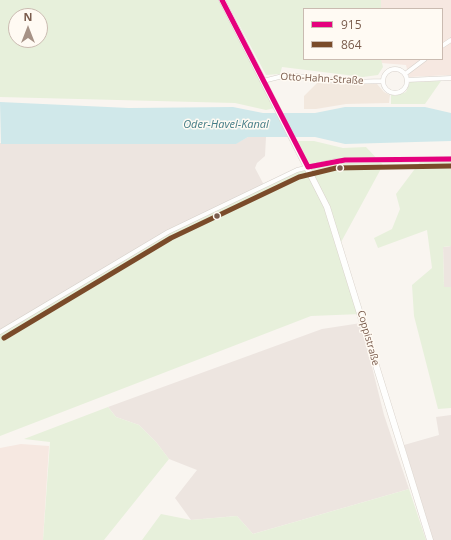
<!DOCTYPE html>
<html>
<head>
<meta charset="utf-8">
<style>
  body { margin:0 }
  #map { position:relative; width:451px; height:540px; overflow:hidden; background:#f9f5f0; font-family:"Open Sans",sans-serif }
  canvas { display:block }
  .legend { position:absolute; left:303px; top:8px; width:140px; height:52px; box-sizing:border-box; background:#fffaf3; border:1px solid #cabbb1; margin:0; padding:5px 7px; list-style:none; font-size:12px; color:#7a5c4d }
  .legend li { display:flex; align-items:center; gap:8px; height:20px }
  .legend b { width:20px; border:1px solid #cabbb1 }
  .north { position:absolute; left:8px; top:8px; width:40px; height:40px; box-sizing:border-box; background:#fffaf3; border:1px solid #cabbb1; border-radius:50%; rotate:0deg; font-size:11px; font-weight:700; line-height:16px; text-align:center; color:#7a5c4d }
  .north::after { content:''; display:block; margin:auto; width:14px; height:18px; background:#a69286; clip-path:polygon(50% 0,100% 100%,50% 72%,0 100%) }
</style>
</head>
<body>
<div id="map">
<canvas width="451" height="540"></canvas>
<ul class="legend">
<li><b style="height:5px;background:#e5007d"></b>915</li>
<li><b style="height:5px;background:#7a4b2a"></b>864</li>
</ul>
<div class="north">N</div>
</div>
<script>
const ctx = document.querySelector('canvas').getContext('2d');
ctx.lineJoin = 'round';
function fill(path, color) { ctx.fillStyle = color; ctx.fill(path, 'evenodd'); }
const poly = rows => new Path2D(rows.map(r => 'M' + r).join(''));
function stroke(path, color, width, dash) { ctx.strokeStyle = color; ctx.lineWidth = width; ctx.lineCap = dash ? 'butt' : 'round'; ctx.setLineDash(dash || []); ctx.stroke(path); }
function write(font, color, halo, rows, align = 'center') {
  ctx.font = font + ' "Open Sans",sans-serif'; ctx.lineWidth = 3; ctx.setLineDash([]); ctx.textBaseline = 'middle'; ctx.strokeStyle = halo; ctx.fillStyle = color; for (const [text, x, y, turn = 0] of rows) {
    ctx.save(); ctx.translate(x, y); ctx.rotate((+turn || 0) * Math.PI / 180); ctx.textAlign = isNaN(turn) ? turn : align; if (halo) ctx.strokeText(text, 0, 0); ctx.fillText(text, 0, 0); ctx.restore();
  }
}
fill(poly([
  [317,83,377,84,384,92,390,95,389,103,346,104,316,109,304,109,304,96]
]), '#f2e8de');
fill(poly([
  [381,0,451,0,451,75,409,77,406,65,381,63,381,59,442,59,442,9,381,9],
  [21,444,49,446,43,540,0,540,0,448]
]), '#f6e8e1');
fill(poly([
  [248,137,266,137,265,156,257,163,255,168,264,185,0,332,0,143,235,144],
  [451,246,451,287,444,287,443,247],
  [361,323,384,415,409,489,253,534,237,516,191,520,175,498,197,470,169,459,156,442,139,425,116,417,108,407,322,329],
  [451,415,451,540,433,540,404,445,439,435,436,417]
]), '#ede5e0');
fill(poly([
  [0,0,220,0,275,108,266,110,235,103,0,97],
  [16,16,40,16,40,40,16,40],
  [226,0,381,0,381,9,304,9,304,59,381,59,383,67,378,75,363,77,282,67,280,74,266,75],
  [441,81,425,104,391,104,391,94,395,96,406,92,410,82],
  [294,141,314,141,343,148,366,147,383,165,340,244,361,314,311,316,0,436,0,332,140,248,264,185,308,167],
  [451,161,451,246,443,247,444,287,451,287,451,408,438,409,414,316,412,285,432,268,427,230,378,248,374,238,392,229,400,209,396,194,420,162],
  [108,407,116,417,139,425,156,442,169,459,104,540,43,540,50,442,24,439],
  [409,489,426,540,142,540,161,514,191,520,237,516,253,534]
]), '#e7f0db');
fill(poly([
  [0,102,129,108,233,107,263,113,315,113,345,107,425,107,451,113,451,141,345,144,315,137,248,137,236,144,1,144]
]), '#d0e8ea');
const minor = poly([
  [442,46,451,40],
  '383 81a12 12 0 1 1 24 0a12 12 0 1 1-24 0Z',
  [405,74,425,59],
  [407,80,451,78],
  [263,81,287,75,350,82,382,81],
  [0,332,168,232,297,170,335,161,451,159]
]);
const secondary = poly([
  [222,0,327,207,430,540]
]);
stroke(minor, '#d7d1cb', 5);
stroke(secondary, '#d9d2cb', 7);
stroke(minor, '#fefefd', 4);
stroke(secondary, '#fefefd', 6);
stroke(poly([
  [222,0,308,167],
  [308,167,345,160,451,159]
]), '#e5007d', 5);
stroke(poly([
  [4,338,171,238,299,177,336,168,451,166]
]), '#7a4b2a', 5);
for (const [x, y, r, color] of [
  [340,168,3.5,"#7a5c4d"],
  [217,216,3.5,"#7a5c4d"]
]) { const dot = new Path2D(); dot.arc(x, y, r, 0, 2 * Math.PI); ctx.fillStyle = color; ctx.fill(dot); stroke(dot, '#fffaf3', 1.5); }
write('10px', '#7a5c4d', '#fffaf3', [
  ["Otto-Hahn-Straße",322,79,3],
  ["Coppistraße",368,338,74]
]);
write('italic 11px', '#437c86', '#fffaf3', [
  ["Oder-Havel-Kanal",226,125]
]);
</script>
</body>
</html>
